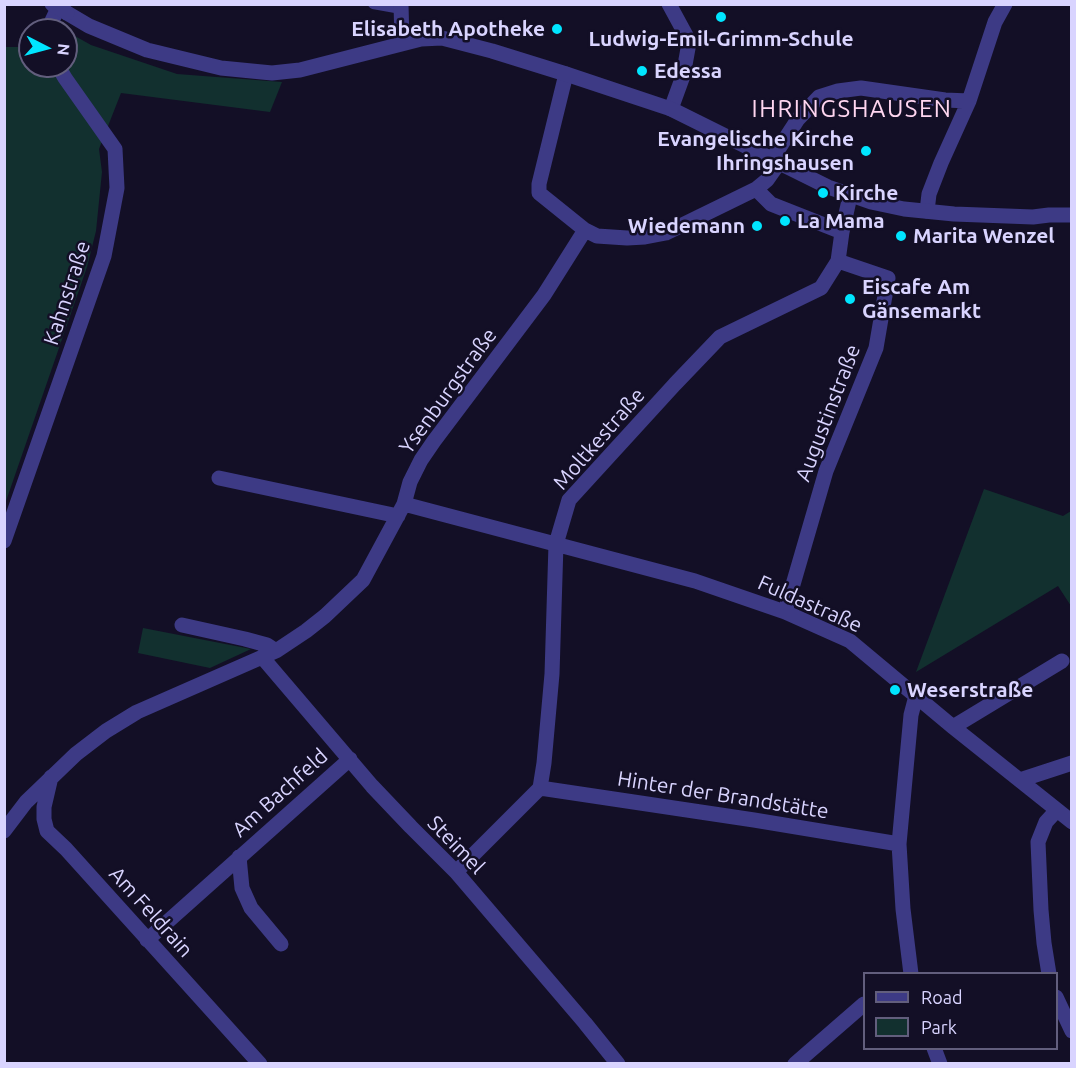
<!DOCTYPE html>
<html>
<head>
<meta charset="utf-8">
<style>
  body { margin:0 }
  #map { position:relative; width:1076px; height:1068px; overflow:hidden; background:#130f26; font-family:Ubuntu,sans-serif }
  canvas { display:block }
  .frame { position:absolute; inset:0; border:6px solid #d9d4ff; pointer-events:none }
  .legend { position:absolute; left:863px; top:972px; width:195px; height:78px; box-sizing:border-box; background:#130f26; border:2px solid #625e7d; margin:0; padding:8px 10px; list-style:none; font-size:18px; color:#d9d4ff }
  .legend li { display:flex; align-items:center; gap:12px; height:30px }
  .legend b { width:30px; border:2px solid #625e7d }
  .north { position:absolute; left:18px; top:18px; width:60px; height:60px; box-sizing:border-box; background:#130f26; border:2px solid #625e7d; border-radius:50%; rotate:96deg; font-size:16px; font-weight:700; line-height:24px; text-align:center; color:#d9d4ff }
  .north::after { content:''; display:block; margin:auto; width:21px; height:27px; background:#00e5ff; clip-path:polygon(50% 0,100% 100%,50% 72%,0 100%) }
</style>
</head>
<body>
<div id="map">
<canvas width="1076" height="1068"></canvas>
<div class="frame"></div>
<ul class="legend">
<li><b style="height:8px;background:#3d3a85"></b>Road</li>
<li><b style="height:16px;background:#12302f"></b>Park</li>
</ul>
<div class="north">N</div>
</div>
<script>
const ctx = document.querySelector('canvas').getContext('2d');
ctx.lineJoin = 'round';
function fill(path, color) { ctx.fillStyle = color; ctx.fill(path, 'evenodd'); }
const poly = rows => new Path2D(rows.map(r => 'M' + r).join(''));
function stroke(path, color, width, dash) { ctx.strokeStyle = color; ctx.lineWidth = width; ctx.lineCap = dash ? 'butt' : 'round'; ctx.setLineDash(dash || []); ctx.stroke(path); }
function write(font, color, halo, rows, align = 'center') {
  ctx.font = font + ' Ubuntu,sans-serif'; ctx.lineWidth = 5; ctx.setLineDash([]); ctx.textBaseline = 'middle'; ctx.strokeStyle = halo; ctx.fillStyle = color; for (const [text, x, y, turn = 0] of rows) {
    ctx.save(); ctx.translate(x, y); ctx.rotate((+turn || 0) * Math.PI / 180); ctx.textAlign = isNaN(turn) ? turn : align; if (halo) ctx.strokeText(text, 0, 0); ctx.fillText(text, 0, 0); ctx.restore();
  }
}
fill(poly([
  [66,31,91,45,177,74,282,82,270,112,121,93,99,149,102,172,96,231,87,267,5,504,5,47,30,47,30,66,66,66],
  [984,489,1063,516,1071,511,1071,606,1058,586,916,672],
  [143,628,251,649,210,668,138,653]
]), '#12302f');
stroke(poly([
  [373,4,401,9]
]), '#3d3a85', 10);
stroke(poly([
  [669,4,688,39,689,43,683,76,671,109],
  [49,30,50,25,60,4],
  [566,74,539,184,539,193,585,230,597,236,627,238,645,237,666,233,756,189,767,180,779,163],
  [772,159,798,119,819,97,838,91,861,88,945,100,969,101],
  [756,189,771,204,842,232],
  [927,211,929,194,941,163,969,101,995,22,1005,4],
  [219,478,398,516],
  [404,504,695,581,785,612,850,641,953,727,1072,822],
  [4,541,104,256,117,188,115,149,65,78,58,66],
  [785,612,826,471,876,348,888,278,838,261],
  [182,625,245,639,267,645,276,651],
  [262,657,372,786,411,827,456,872,585,1023,618,1064],
  [953,727,1062,661],
  [51,777,44,807,44,819,47,831,66,849,260,1064],
  [1020,780,1072,763],
  [540,788,754,820,899,844],
  [4,831,26,802,76,754,106,731,137,712,276,651,306,631,325,616,363,580,404,504,410,482,421,460,434,441,544,295,585,230],
  [239,857,242,888,251,908,281,944],
  [456,872,540,788,544,763,552,674,556,544,569,500,675,384,720,337,821,288,838,261,842,232,850,196],
  [147,940,350,759],
  [911,974,903,909,899,844,911,715,916,696],
  [1049,974,1044,943,1041,910,1038,842,1046,822,1057,810],
  [1056,997,1072,1031],
  [934,1048,940,1064],
  [795,1064,864,1004]
]), '#3d3a85', 15);
stroke(poly([
  [401,4,402,43],
  [67,13,89,26,147,50,221,68,272,73,300,70,421,39,442,38,492,51,566,74,671,109,828,187,871,202,904,209,954,214,1033,217,1049,215,1072,215]
]), '#3d3a85', 15);
stroke(poly([
  [52,4,67,13]
]), '#3d3a85', 15);
for (const [x, y, r, color] of [
  [721,17,6,"#00e5ff"],
  [557,29,6,"#00e5ff"],
  [642,71,6,"#00e5ff"],
  [866,151,6,"#00e5ff"],
  [823,193,6,"#00e5ff"],
  [785,221,6,"#00e5ff"],
  [757,226,6,"#00e5ff"],
  [901,236,6,"#00e5ff"],
  [850,299,6,"#00e5ff"],
  [895,690,6,"#00e5ff"]
]) { const dot = new Path2D(); dot.arc(x, y, r, 0, 2 * Math.PI); ctx.fillStyle = color; ctx.fill(dot); stroke(dot, '#130f26', 2); }
write('bold 21px', '#d9d4ff', '#130f26', [
  ["Elisabeth Apotheke",545,29,"right"],
  ["Ludwig-Emil-Grimm-Schule",721,39,"center"],
  ["Edessa",654,71],
  ["Evangelische Kirche",854,139,"right"],
  ["Ihringshausen",854,163,"right"],
  ["Kirche",835,193],
  ["La Mama",797,221],
  ["Wiedemann",745,226,"right"],
  ["Marita Wenzel",913,236],
  ["Eiscafe Am",862,287],
  ["Gänsemarkt",862,311],
  ["Weserstraße",907,690]
], 'left');
write('21px', '#d9d4ff', '#130f26', [
  ["Kahnstraße",67,293,-72],
  ["Ysenburgstraße",448,391,-54],
  ["Augustinstraße",828,413,-69],
  ["Moltkestraße",599,439,-49],
  ["Fuldastraße",810,604,24],
  ["Am Bachfeld",280,793,-42],
  ["Hinter der Brandstätte",723,795,9],
  ["Steimel",456,845,46],
  ["Am Feldrain",151,912,48]
]);
ctx.letterSpacing = '1.5px';
write('24px', '#ffd6f0', '#130f26', [
  ["IHRINGSHAUSEN",852,109]
]);
ctx.letterSpacing = '0px';
</script>
</body>
</html>
